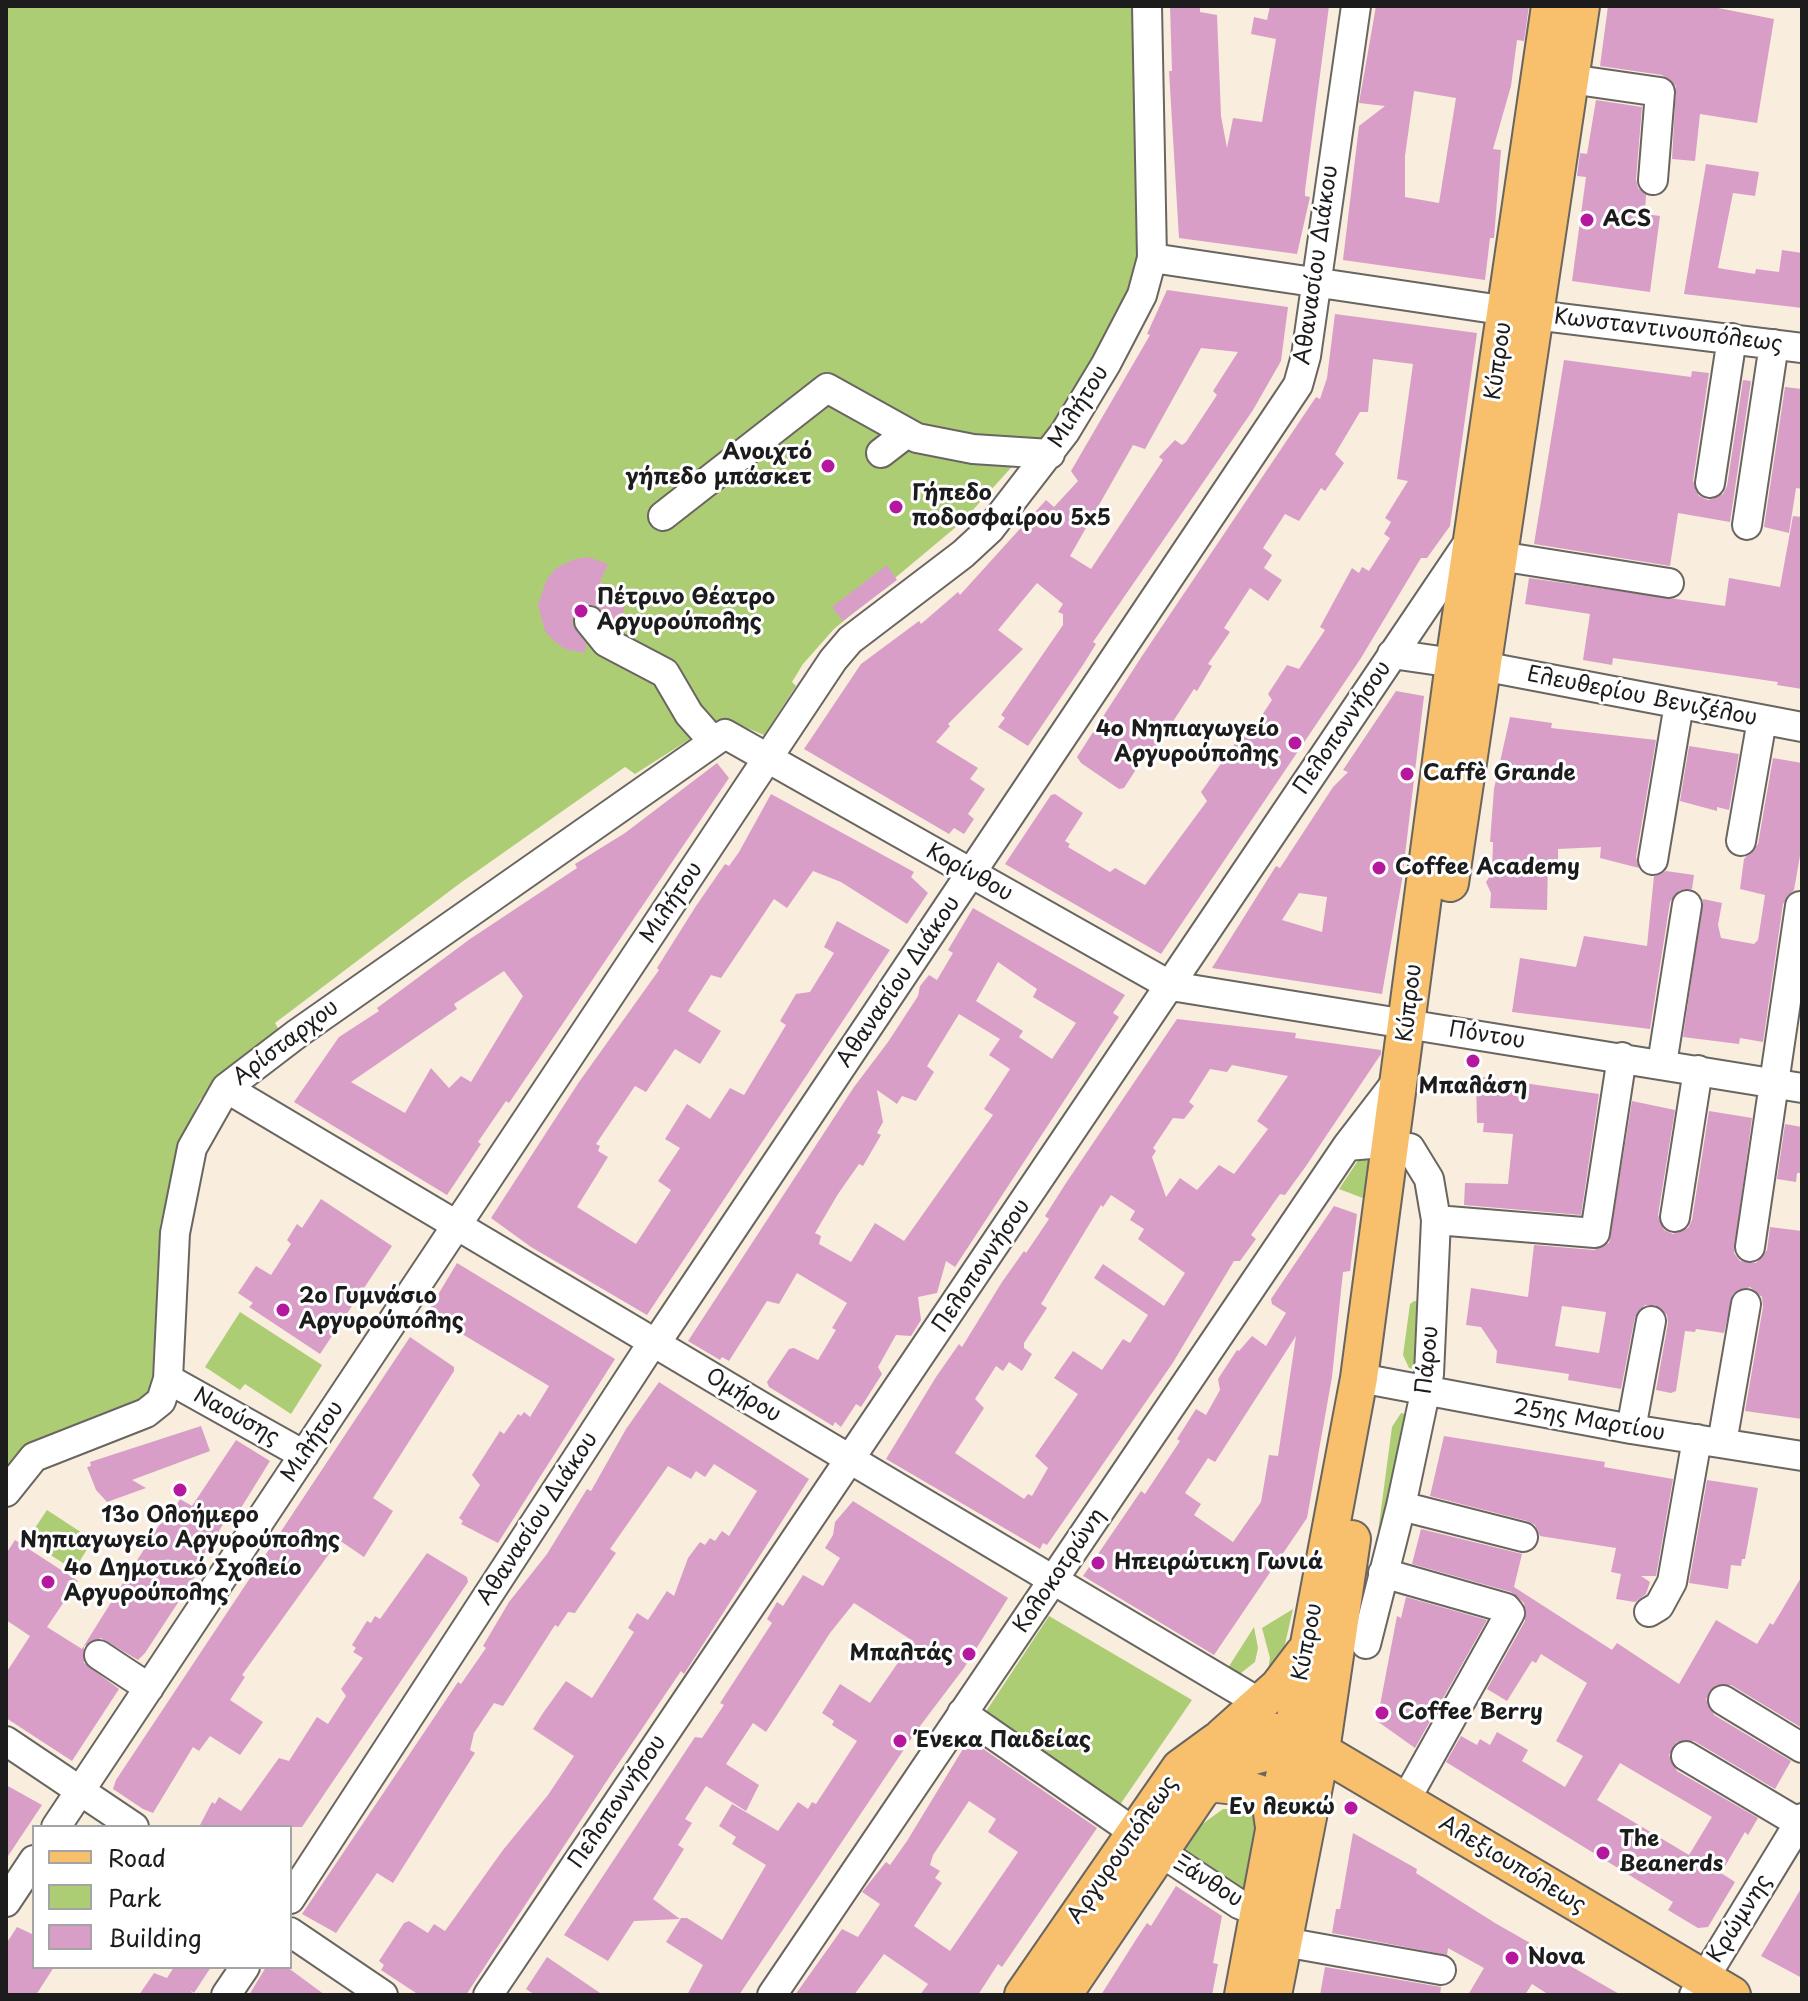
<!DOCTYPE html>
<html>
<head>
<meta charset="utf-8">
<style>
  body { margin:0 }
  #map { position:relative; width:1808px; height:2001px; overflow:hidden; background:#f9eddd; font-family:"Playpen Sans",sans-serif }
  canvas { display:block }
  .frame { position:absolute; inset:0; border:8px solid #1c1c1c; pointer-events:none }
  .legend { position:absolute; left:32px; top:1825px; width:260px; height:144px; box-sizing:border-box; background:#fff; border:2px solid #a4a4a4; margin:0; padding:10px 14px; list-style:none; font-size:24px; color:#1c1c1c }
  .legend li { display:flex; align-items:center; gap:16px; height:40px }
  .legend b { width:40px; border:2px solid #a4a4a4 }
</style>
</head>
<body>
<div id="map">
<canvas width="1808" height="2001"></canvas>
<div class="frame"></div>
<ul class="legend">
<li><b style="height:10px;background:#f8bf6c"></b>Road</li>
<li><b style="height:22px;background:#adcd75"></b>Park</li>
<li><b style="height:22px;background:#d89ec8"></b>Building</li>
</ul>
</div>
<script>
const ctx = document.querySelector('canvas').getContext('2d');
ctx.lineJoin = 'round';
function fill(path, color) { ctx.fillStyle = color; ctx.fill(path, 'evenodd'); }
const poly = rows => new Path2D(rows.map(r => 'M' + r).join(''));
function stroke(path, color, width, dash) { ctx.strokeStyle = color; ctx.lineWidth = width; ctx.lineCap = dash ? 'butt' : 'round'; ctx.setLineDash(dash || []); ctx.stroke(path); }
function write(font, color, halo, rows, align = 'center') {
  ctx.font = font + ' "Playpen Sans",sans-serif'; ctx.lineWidth = 6; ctx.setLineDash([]); ctx.textBaseline = 'middle'; ctx.strokeStyle = halo; ctx.fillStyle = color; for (const [text, x, y, turn = 0] of rows) {
    ctx.save(); ctx.translate(x, y); ctx.rotate((+turn || 0) * Math.PI / 180); ctx.textAlign = isNaN(turn) ? turn : align; if (halo) ctx.strokeText(text, 0, 0); ctx.fillText(text, 0, 0); ctx.restore();
  }
}
fill(poly([
  [6,6,1135,6,1142,249,1131,297,1048,438,1018,460,962,522,834,629,803,664,792,682,796,686,764,735,723,718,635,774,625,767,459,884,275,1023,281,1033,221,1078,200,1100,184,1134,160,1225,152,1387,147,1397,30,1444,17,1454,6,1471],
  [1361,1156,1374,1161,1368,1200,1339,1189],
  [1414,1301,1426,1302,1416,1370,1409,1368,1403,1355,1410,1304],
  [240,1312,322,1365,291,1414,245,1384,240,1390,205,1367],
  [1401,1413,1409,1415,1371,1585,1392,1427],
  [47,1510,93,1540,74,1570,27,1540],
  [1293,1609,1283,1653,1267,1677,1270,1658,1262,1628],
  [1049,1616,1192,1700,1117,1809,983,1716],
  [1254,1627,1258,1648,1255,1662,1241,1673,1226,1671],
  [1223,1809,1241,1809,1257,1819,1259,1831,1247,1896,1176,1857,1201,1825]
]), '#adcd75');
fill(poly([
  [1170,6,1200,6,1200,12,1217,15,1221,116,1227,148,1233,118,1262,122,1276,39,1251,34,1254,17,1267,20,1270,6,1329,6,1305,190,1305,196,1310,197,1297,254,1179,238,1169,71,1172,71],
  [1376,6,1529,6,1524,41,1517,40,1511,86,1493,149,1501,150,1494,238,1490,238,1485,280,1343,260,1359,126,1385,106,1359,103],
  [1414,91,1456,98,1439,203,1405,197,1405,156],
  [1608,6,1708,6,1774,19,1757,123,1700,114,1695,161,1672,159,1676,86,1662,75,1600,66],
  [1596,100,1642,107,1636,179,1638,188,1646,195,1645,214,1660,216,1650,292,1572,281,1586,177,1577,176,1580,153,1587,154],
  [1706,164,1759,172,1755,196,1733,193,1718,268,1755,274,1756,269,1779,272,1782,250,1802,253,1802,308,1684,294],
  [1167,290,1288,307,1281,361,1253,410,1093,642,1096,644,1083,665,1028,746,998,727,1005,718,1001,715,1063,625,1063,614,1058,612,1063,604,1037,583,998,630,1023,649,948,724,950,726,936,742,978,768,970,779,985,789,968,814,974,819,964,834,954,828,949,834,804,749,861,664,919,621,921,624,958,592,960,595,1046,500,1054,507,1078,481,1071,471,1150,335,1147,334],
  [1201,348,1238,352,1213,391,1217,395,1186,442,1182,445,1175,440,1159,457,1163,460,1091,569,1070,556,1133,445,1145,449],
  [1335,314,1477,333,1450,526,1427,558,1421,558,1361,658,1161,954,1005,864,1051,795,1055,794,1083,813,1065,841,1070,844,1068,847,1110,872,1115,868,1145,885,1207,801,1201,792,1241,735,1247,738,1272,700,1268,694,1287,665,1299,669,1325,630,1320,627,1352,568,1359,573,1362,567,1369,571,1390,538,1384,534,1391,522,1385,518,1408,481,1397,479,1413,364,1373,359,1368,412,1360,412,1335,454,1344,463,1325,491,1321,488,1299,521,1285,514,1263,548,1272,555,1264,568,1282,580,1268,601,1250,588,1224,628,1230,632,1208,664,1212,666,1197,691,1194,689,1150,757,1146,754,1124,788,1119,789,1081,763,1077,757,1142,656,1316,397,1320,399,1327,378],
  [1564,360,1691,377,1692,371,1709,373,1693,481,1699,496,1708,500,1723,494,1727,486,1743,380,1751,381,1730,522,1678,513,1670,566,1534,544],
  [1785,387,1802,389,1802,489,1796,488,1789,533,1764,527],
  [1793,516,1802,517,1802,689,1777,685,1778,682,1613,658,1612,665,1583,660,1590,614,1525,604,1529,578,1725,606,1729,578,1780,587],
  [588,557,608,564,600,582,628,592,619,629,594,605,579,607,574,614,572,624,586,644,585,653,565,649,554,641,545,631,538,605,547,579,556,568,575,559],
  [887,565,897,580,843,621,832,607],
  [1396,691,1424,696,1402,880,1382,994,1212,968,1276,866,1280,868,1333,787,1348,772,1343,770],
  [1299,893,1327,897,1322,932,1282,920],
  [1510,717,1552,723,1551,728,1656,740,1636,857,1639,868,1600,858,1601,847,1558,849,1558,860,1548,860,1547,910,1490,908,1491,893,1486,882,1492,873,1493,842,1490,842,1494,789],
  [1689,746,1739,754,1729,810,1717,807,1717,811,1680,801],
  [1773,758,1802,763,1802,844,1794,890,1783,904,1763,1042,1740,1038,1739,1044,1683,1037,1703,899,1722,903,1718,925,1721,938,1754,944,1758,940,1765,895,1740,889,1744,859,1758,844],
  [717,763,729,778,509,1103,506,1101,478,1142,481,1144,447,1195,294,1102,339,1037,379,1011,377,1008,470,939,577,868,575,864,625,833],
  [504,971,523,996,471,1082,461,1076,449,1088,431,1068,405,1113,351,1082,457,1009,454,1004],
  [771,794,914,872,911,877,928,893,907,924,841,882,813,871,787,908,774,899,721,978,711,975,688,1011,721,1031,700,1064,675,1049,646,1092,635,1086,596,1144,600,1146,598,1151,608,1157,577,1207,636,1244,671,1190,658,1181,680,1148,665,1139,687,1104,710,1119,730,1088,744,1095,786,1025,780,1021,796,994,810,992,834,953,824,947,837,921,890,950,647,1315,531,1247,491,1218,579,1082,659,970,657,968,696,906,725,864,729,866,739,852],
  [1666,871,1694,875,1692,889,1680,890,1670,902,1650,1029,1512,1012,1520,958,1576,967,1584,936,1647,946,1654,876],
  [973,908,1125,995,1113,1013,1119,1017,955,1267,946,1261,937,1293,918,1297,921,1320,911,1336,896,1335,878,1367,882,1374,861,1407,856,1404,841,1427,835,1422,833,1426,769,1387,767,1382,789,1349,794,1348,818,1360,836,1330,832,1328,847,1303,797,1273,779,1304,767,1301,729,1361,722,1357,720,1360,688,1341,854,1087,888,1042,918,996,920,986,929,975,937,980,953,953,948,950],
  [998,962,1037,989,1033,997,1076,1023,1052,1059,1019,1037,1023,1031,976,1001],
  [959,1014,1000,1039,989,1055,1010,1069,984,1109,993,1115,904,1241,875,1223,851,1262,819,1244,821,1236,815,1233,838,1194,859,1164,863,1166,881,1135,877,1133,883,1122,877,1090,897,1104,902,1096,916,1101,934,1072,927,1066],
  [1177,1019,1296,1033,1295,1038,1381,1050,1381,1054,1306,1166,1285,1195,1280,1194,1251,1235,1256,1239,1240,1261,1234,1261,1172,1364,1047,1545,1043,1543,1040,1549,886,1459,936,1377,959,1344,962,1347,1002,1282,1024,1251,1026,1253,1049,1219,1045,1216,1066,1183],
  [1232,1065,1288,1076,1257,1121,1268,1129,1234,1174,1219,1165,1197,1190,1180,1178,1166,1197,1152,1157,1156,1151,1153,1148,1173,1118,1184,1119,1194,1106,1189,1102,1210,1069,1227,1072],
  [1111,1195,1135,1211,1130,1220,1144,1229,1138,1239,1185,1273,1164,1306,1103,1264,1094,1278,1148,1315,1130,1343,1123,1339,1102,1370,1073,1351,1054,1378,1078,1394,1035,1456,1048,1468,1032,1496,1028,1494,1024,1499,955,1453,984,1408,975,1399,996,1366,1003,1371,1009,1362,1022,1371,1032,1354,1024,1348,1024,1343,1047,1308,1041,1304,1101,1205,1103,1207],
  [1476,1076,1599,1094,1581,1215,1464,1205,1465,1183,1508,1184,1513,1134,1483,1132,1484,1123,1477,1123],
  [1632,1101,1675,1110,1658,1215,1664,1230,1673,1234,1688,1228,1692,1220,1709,1111,1752,1118,1734,1253,1740,1261,1756,1263,1767,1250,1770,1227,1802,1231,1802,1419,1745,1411,1763,1307,1762,1297,1750,1287,1733,1294,1724,1333,1696,1329,1695,1332,1685,1331,1676,1391,1671,1393,1656,1390,1668,1323,1667,1315,1655,1305,1645,1305,1635,1317,1621,1389,1568,1380,1569,1374,1496,1363,1497,1351,1481,1327,1466,1325,1471,1288,1528,1297,1534,1245,1594,1250,1609,1243],
  [1562,1306,1606,1312,1599,1353,1555,1346],
  [1785,1124,1802,1127,1802,1173,1797,1173,1796,1182,1777,1179],
  [321,1199,392,1246,320,1354,249,1307,253,1303,238,1293,256,1266,271,1275,291,1244,287,1240,297,1224,302,1228],
  [1334,1206,1357,1214,1350,1271,1343,1272,1332,1377,1307,1518,1214,1655,1083,1576,1141,1491,1145,1494,1180,1441,1177,1439,1196,1409,1206,1415,1220,1390,1218,1379,1237,1350,1239,1351,1252,1336,1266,1346,1286,1313,1272,1304,1271,1299],
  [1296,1336,1278,1456,1269,1455,1261,1502,1233,1542,1194,1515,1201,1504,1185,1493,1208,1458,1215,1462],
  [457,1263,615,1359,498,1543,461,1524,463,1521,459,1518,480,1485,472,1475,500,1431,504,1434,518,1414,521,1416,524,1412,530,1417,549,1386,427,1313],
  [410,1337,454,1367,454,1371,373,1498,393,1511,364,1557,339,1540,242,1675,245,1677,230,1700,263,1722,240,1755,210,1736,199,1751,193,1747,153,1813,143,1809,113,1789,116,1780],
  [659,1382,809,1479,684,1674,681,1671,610,1776,466,1995,419,1995,381,1970,384,1965,379,1961,404,1923,409,1921,428,1933,434,1924,445,1931,503,1850,548,1795,574,1756,533,1729,543,1713,566,1681,592,1698,634,1632,628,1628,637,1613,648,1620,667,1591,674,1596,688,1558,700,1542,705,1545,710,1538,715,1541,722,1531,729,1536,757,1491,714,1464,705,1477,696,1471,691,1479,668,1466,610,1549,616,1553,575,1613,568,1612,558,1627,555,1625,503,1706,494,1703,474,1733,470,1750,475,1753,393,1883,377,1873,336,1933,302,1914,458,1682,461,1684,486,1648,483,1646,509,1602,547,1554,587,1489,591,1491,626,1429],
  [201,1426,210,1451,132,1480,146,1488,107,1502,96,1490,87,1467,91,1466,90,1462],
  [1444,1436,1605,1462,1604,1467,1673,1479,1656,1576,1641,1576,1650,1582,1646,1594,1635,1602,1616,1599,1621,1574,1611,1572,1616,1548,1540,1536,1535,1525,1527,1521,1430,1496],
  [236,1440,270,1461,236,1516,229,1515,200,1561,204,1563,145,1653,138,1660,101,1638,84,1646,84,1663,119,1689,72,1761,6,1718,6,1673,30,1636,6,1620,6,1554,15,1540,78,1581,47,1627,82,1649,171,1506,176,1506,180,1499,192,1506],
  [1707,1480,1758,1488,1745,1559,1742,1559,1741,1566,1731,1565,1728,1589,1689,1583],
  [853,1501,1008,1598,964,1668,917,1730,739,1995,687,1995,703,1965,666,1942,681,1918,687,1918,722,1940,766,1865,732,1844,736,1837,719,1826,732,1804,778,1831,798,1802,808,1809,812,1802,816,1804,857,1741,832,1725,834,1721,822,1713,840,1684,870,1703,913,1641,854,1603,830,1633,766,1732,753,1723,726,1764,759,1785,746,1811,706,1786,685,1819,692,1823,678,1845,684,1849,653,1899,680,1919,634,1921,608,1961,564,1935,695,1737,702,1738,724,1705,720,1703,772,1623,767,1619,777,1602,783,1606,803,1575,823,1586,840,1558,825,1548,833,1535,835,1522],
  [1421,1529,1522,1554,1514,1587,1612,1650,1617,1643,1679,1684,1716,1620,1757,1644,1770,1623,1773,1625,1802,1576,1802,1728,1731,1685,1716,1685,1706,1699,1714,1715,1791,1761,1775,1789,1694,1741,1677,1742,1669,1755,1677,1771,1758,1818,1748,1835,1745,1832,1721,1873,1735,1882,1708,1927,1698,1928,1668,1910,1673,1902,1446,1762,1461,1736,1477,1745,1480,1739,1490,1745,1497,1732,1528,1750,1522,1761,1565,1787,1583,1756,1556,1741,1587,1683,1541,1654,1536,1663,1532,1661,1507,1701,1487,1689,1525,1621,1524,1603,1511,1592,1412,1564],
  [1620,1763,1712,1817,1689,1855,1597,1800],
  [427,1553,467,1577,468,1582,302,1827,199,1827,212,1802,215,1804,219,1797,241,1811,279,1758,289,1761,317,1717,328,1724,346,1696,341,1689,363,1658,353,1652,356,1648,352,1645,367,1621,371,1623,375,1616,380,1619],
  [1406,1597,1487,1620,1415,1748,1377,1721,1397,1616,1401,1618],
  [969,1739,1097,1828,1002,1967,998,1964,978,1995,920,1995,928,1984,884,1954,854,1995,795,1995,842,1929,858,1937,880,1904,862,1892,886,1862,890,1865,907,1841],
  [969,1801,996,1819,988,1832,1018,1852,950,1951,914,1926,942,1883,935,1878,940,1871,930,1865,933,1855],
  [6,1785,42,1805,6,1859],
  [1353,1833,1417,1869,1416,1873,1495,1923,1621,1995,1549,1995,1532,1984,1525,1995,1468,1995,1484,1968,1448,1948,1447,1955,1332,1933,1336,1909,1340,1909],
  [1176,1886,1222,1916,1213,1963,1218,1964,1212,1995,1101,1995,1137,1938,1147,1923,1151,1926],
  [1802,1887,1802,1978,1761,1956],
  [17,1927,34,1935,34,1967,54,1967,36,1995,6,1995,6,1944],
  [547,1957,603,1995,535,1995,526,1989],
  [174,1967,211,1967,194,1993,190,1990,194,1995,139,1995,154,1973,167,1978],
  [266,1967,287,1967,325,1995,249,1995],
  [1325,1967,1441,1987,1440,1995,1320,1995]
]), '#d89ec8');
const minor = poly([
  [1570,79,1660,92,1653,180],
  [1152,258,1535,315,1802,348],
  [881,453,907,433],
  [1710,483,1732,338],
  [663,516,827,388,917,438,973,449,1050,454],
  [1747,525,1774,344],
  [1499,556,1669,583],
  [589,621,606,642,665,673,689,714,712,740],
  [1392,654,1454,663],
  [1482,666,1802,727],
  [1741,841,1762,720],
  [1653,860,1679,704],
  [1662,1064,1687,905],
  [226,1088,1260,1703],
  [1347,1146,1400,1077],
  [1675,1217,1698,1070],
  [1436,1220,1595,1233,1622,1057],
  [1750,1247,1800,906],
  [168,1379,304,1455],
  [1376,1381,1631,1429,1802,1456],
  [1631,1429,1651,1321],
  [1722,1443,1746,1304],
  [6,1492,34,1457,146,1413,161,1401,168,1379,175,1233,192,1148,226,1088,298,1033,725,734,1171,986,1802,1088],
  [1401,1506,1523,1537],
  [1383,1573,1506,1608,1510,1613,1405,1801],
  [1649,1612,1659,1606,1672,1582,1697,1439],
  [1366,1644,1401,1506,1429,1374,1436,1220,1429,1179,1410,1148],
  [99,1655,149,1688],
  [1723,1700,1802,1748],
  [962,1713,1134,1832],
  [6,1741,134,1827],
  [1686,1756,1799,1823],
  [56,1827,833,660,850,640,963,554,990,529,1065,432,1106,364,1142,295,1152,258,1147,6],
  [1159,1851,1239,1904,1258,1912],
  [290,1899,653,1342,662,1334,1298,385,1306,356,1356,6],
  [6,1902,34,1860],
  [290,1932,383,1995],
  [1284,1942,1441,1970],
  [226,1995,245,1967],
  [488,1995,1470,540],
  [772,1995,1347,1146,1371,1144,1389,1147],
  [1694,1995,1802,1818]
]);
const major = poly([
  [1450,883,1581,6],
  [1222,1737,1278,1687,1303,1654],
  [1209,1783,1235,1786,1258,1793,1271,1806,1274,1827],
  [1023,1995,1180,1768,1217,1741,1262,1730,1292,1734,1732,1995],
  [1063,1995,1201,1791,1236,1761,1283,1748],
  [1243,1995,1359,1378,1454,663,1550,6],
  [1273,1995,1321,1751,1352,1539]
]);
stroke(minor, '#696560', 32);
stroke(major, '#696560', 40);
stroke(minor, '#fff', 28);
stroke(major, '#f8bf6c', 36);
for (const [x, y, r, color] of [
  [1587,220,8,"#b5179e"],
  [828,466,8,"#b5179e"],
  [896,507,8,"#b5179e"],
  [581,611,8,"#b5179e"],
  [1295,743,8,"#b5179e"],
  [1407,774,8,"#b5179e"],
  [1379,868,8,"#b5179e"],
  [1473,1061,8,"#b5179e"],
  [283,1310,8,"#b5179e"],
  [180,1490,8,"#b5179e"],
  [1098,1563,8,"#b5179e"],
  [48,1582,8,"#b5179e"],
  [969,1654,8,"#b5179e"],
  [1382,1713,8,"#b5179e"],
  [900,1741,8,"#b5179e"],
  [1351,1808,8,"#b5179e"],
  [1603,1853,8,"#b5179e"],
  [1512,1958,8,"#b5179e"]
]) { const dot = new Path2D(); dot.arc(x, y, r, 0, 2 * Math.PI); ctx.fillStyle = color; ctx.fill(dot); stroke(dot, '#fff', 3); }
write('bold 22px', '#1c1c1c', '#fff', [
  ["ACS",1603,220],
  ["Ανοιχτό",812,453,"right"],
  ["γήπεδο μπάσκετ",812,478,"right"],
  ["Γήπεδο",912,494],
  ["ποδοσφαίρου 5x5",912,519],
  ["Πέτρινο Θέατρο",597,598],
  ["Αργυρούπολης",597,623],
  ["4ο Νηπιαγωγείο",1279,730,"right"],
  ["Αργυρούπολης",1279,755,"right"],
  ["Caffè Grande",1423,774],
  ["Coffee Academy",1395,868],
  ["Μπαλάση",1473,1087,"center"],
  ["2ο Γυμνάσιο",299,1297],
  ["Αργυρούπολης",299,1322],
  ["13ο Ολοήμερο",180,1516,"center"],
  ["Νηπιαγωγείο Αργυρούπολης",180,1541,"center"],
  ["Ηπειρώτικη Γωνιά",1114,1563],
  ["4ο Δημοτικό Σχολείο",64,1569],
  ["Αργυρούπολης",64,1594],
  ["Μπαλτάς",953,1654,"right"],
  ["Coffee Berry",1398,1713],
  ["Ένεκα Παιδείας",916,1741],
  ["Εν λευκώ",1335,1808,"right"],
  ["The",1619,1840],
  ["Beanerds",1619,1865],
  ["Nova",1528,1958]
], 'left');
write('22px', '#1c1c1c', '#fff', [
  ["Αθανασίου Διάκου",1317,265,-82],
  ["Κωνσταντινουπόλεως",1668,331,7],
  ["Κύπρου",1499,361,-82],
  ["Μιλήτου",1079,407,-58],
  ["Ελευθερίου Βενιζέλου",1642,697,11],
  ["Πελοποννήσου",1343,728,-56],
  ["Κορίνθου",969,873,29],
  ["Μιλήτου",672,903,-56],
  ["Αθανασίου Διάκου",899,982,-56],
  ["Κύπρου",1410,1003,-83],
  ["Πόντου",1487,1036,9],
  ["Αρίσταρχου",286,1043,-37],
  ["Πελοποννήσου",982,1266,-56],
  ["Πάρου",1428,1360,-84],
  ["Ομήρου",743,1396,31],
  ["Ναούσης",236,1417,29],
  ["25ης Μαρτίου",1589,1421,10],
  ["Μιλήτου",313,1442,-56],
  ["Αθανασίου Διάκου",538,1519,-57],
  ["Κολοκοτρώνη",1060,1571,-56],
  ["Κύπρου",1308,1642,-79],
  ["Πελοποννήσου",618,1802,-56],
  ["Αργυρουπόλεως",1123,1850,-55],
  ["Αλεξιουπόλεως",1512,1865,31],
  ["Ξάνθου",1208,1882,32],
  ["Κρώμνης",1740,1919,-58]
]);
</script>
</body>
</html>
